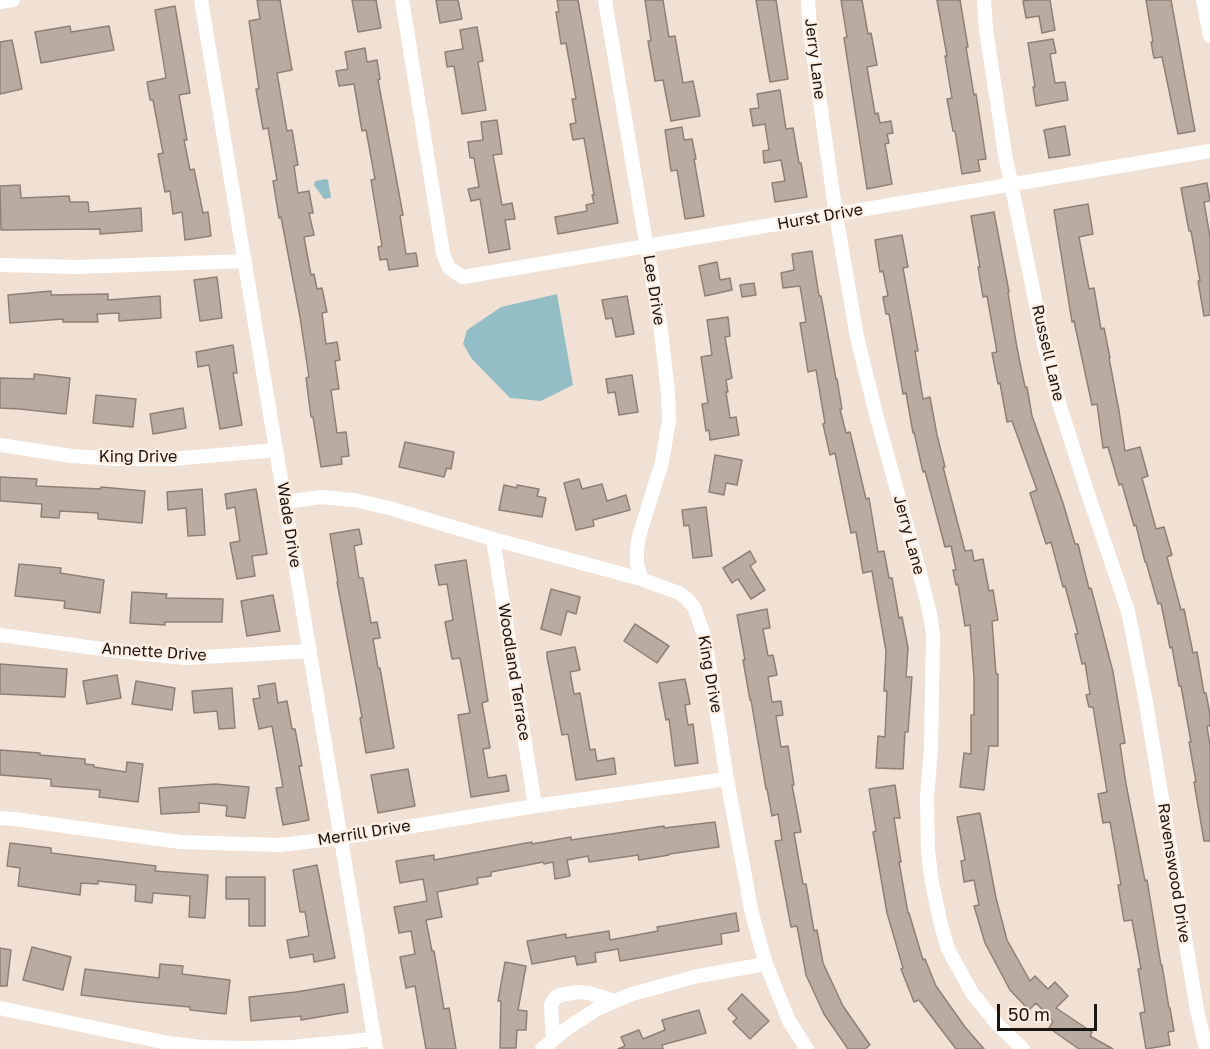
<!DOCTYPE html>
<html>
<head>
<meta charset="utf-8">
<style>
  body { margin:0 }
  #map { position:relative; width:1210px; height:1049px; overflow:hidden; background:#f1e1d5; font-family:"Golos Text",sans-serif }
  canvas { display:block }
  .scale { position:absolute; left:997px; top:1004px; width:100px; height:27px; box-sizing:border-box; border:3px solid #1c1612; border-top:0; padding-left:8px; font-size:18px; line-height:21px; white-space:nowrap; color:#1c1612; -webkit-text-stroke:4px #feeee2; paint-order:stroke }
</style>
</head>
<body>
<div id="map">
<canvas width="1210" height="1049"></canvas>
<div class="scale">50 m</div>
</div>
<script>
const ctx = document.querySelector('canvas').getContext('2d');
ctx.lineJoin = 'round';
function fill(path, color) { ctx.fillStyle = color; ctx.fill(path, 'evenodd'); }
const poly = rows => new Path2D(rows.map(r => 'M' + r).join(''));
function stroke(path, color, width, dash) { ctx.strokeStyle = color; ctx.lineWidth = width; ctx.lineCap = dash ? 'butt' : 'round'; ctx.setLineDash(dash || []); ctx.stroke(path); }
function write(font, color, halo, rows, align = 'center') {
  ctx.font = font + ' "Golos Text",sans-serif'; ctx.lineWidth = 4.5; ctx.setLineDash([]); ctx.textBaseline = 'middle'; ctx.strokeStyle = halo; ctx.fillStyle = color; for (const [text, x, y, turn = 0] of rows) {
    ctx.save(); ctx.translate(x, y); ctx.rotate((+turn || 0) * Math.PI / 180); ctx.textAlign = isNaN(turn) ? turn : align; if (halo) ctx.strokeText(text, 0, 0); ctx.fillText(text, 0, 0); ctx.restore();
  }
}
fill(poly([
  [326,179,328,180,331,197,330,198,324,199,314,185,315,181],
  [557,294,573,385,541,401,510,398,472,359,463,344,467,330,501,307]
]), '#94bec5');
const building = poly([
  [257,0,280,0,292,70,277,73,287,131,292,130,298,165,294,166,298,193,309,191,313,213,309,213,314,235,304,237,311,275,314,274,317,289,322,288,327,312,322,313,326,344,337,342,340,360,335,361,339,389,331,390,337,433,346,432,349,456,341,457,342,464,321,467,313,417,311,417,306,378,309,377,300,317,281,217,279,218,273,181,277,180,268,128,263,129,256,89,259,89,249,21,260,19,257,0],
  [352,0,376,0,381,28,358,32,352,0],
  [436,0,458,0,462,19,440,23,436,0],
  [557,0,578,0,618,223,558,234,555,217,587,211,586,205,594,203,592,195,594,195,584,138,573,140,570,124,576,123,572,99,576,99,566,43,561,44,556,12,559,12,557,0],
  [645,0,663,0,669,37,675,36,683,83,693,81,700,116,671,121,663,80,655,81,648,41,651,41,645,0],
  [756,0,776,0,788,79,770,82,756,0],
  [841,0,862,0,868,34,871,33,877,65,867,67,875,114,878,113,880,123,891,121,893,133,887,134,889,143,885,144,892,184,867,189,844,38,847,37,841,0],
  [937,0,960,0,968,47,966,47,974,95,976,94,986,159,978,160,980,171,962,174,955,131,953,131,947,99,952,98,945,56,947,56,937,0],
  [1031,0,1050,0,1055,30,1042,33,1039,16,1026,18,1023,1,1031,0],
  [1146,0,1171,0,1195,131,1178,134,1162,57,1154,58,1151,42,1153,42,1146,0],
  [175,6,190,93,179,95,187,140,184,140,190,170,194,169,203,213,208,212,211,236,185,240,182,212,173,214,170,191,165,192,158,154,163,153,153,100,150,100,147,82,166,78,155,10,175,6],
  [70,26,71,32,109,26,114,50,41,63,35,32,70,26],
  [477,27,483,61,478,62,486,110,462,114,454,66,447,67,445,52,463,49,460,30,477,27],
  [1053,39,1056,53,1050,54,1055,83,1065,82,1068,100,1036,106,1033,87,1035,87,1028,43,1053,39],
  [12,40,22,89,0,94,0,42,12,40],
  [365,48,367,62,377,60,380,79,378,80,403,215,400,216,406,254,416,253,418,266,389,270,387,259,380,260,378,247,382,246,371,180,375,179,366,130,362,131,354,84,339,86,336,71,348,69,345,52,365,48],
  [780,90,786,129,793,128,799,163,801,163,807,197,775,202,772,183,785,181,781,160,764,163,763,151,769,150,765,124,753,126,750,109,759,108,757,94,780,90],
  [497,120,502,154,493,155,502,205,512,203,515,219,505,220,510,249,489,253,480,199,471,201,468,189,479,187,474,158,470,158,468,142,483,140,481,122,497,120],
  [1065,126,1070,155,1049,158,1044,130,1065,126],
  [682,127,684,140,692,139,696,159,694,159,704,216,685,219,677,170,671,171,665,130,682,127],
  [1207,183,1210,201,1204,202,1210,237,1210,315,1204,316,1198,281,1200,281,1191,231,1189,231,1181,188,1207,183],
  [20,185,21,198,69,196,70,202,88,202,89,212,141,208,142,231,100,234,100,229,1,230,0,186,20,185],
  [1088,204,1093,234,1079,237,1089,289,1094,288,1101,329,1104,328,1110,358,1109,358,1119,411,1125,451,1140,447,1148,476,1142,478,1156,529,1164,527,1172,555,1167,557,1181,610,1184,609,1193,653,1197,652,1204,693,1206,693,1210,715,1210,726,1207,726,1210,746,1210,841,1204,841,1194,782,1196,782,1189,742,1191,742,1181,686,1179,686,1172,647,1170,648,1161,603,1158,604,1146,562,1145,562,1136,525,1134,526,1122,484,1119,485,1108,447,1103,448,1097,404,1092,405,1074,321,1072,322,1054,210,1088,204],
  [994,212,1009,292,1008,293,1017,348,1025,387,1027,387,1032,416,1063,503,1075,544,1078,544,1089,589,1091,588,1098,614,1113,672,1125,743,1120,744,1126,784,1145,881,1147,880,1161,965,1162,965,1169,1008,1170,1008,1174,1031,1168,1032,1170,1045,1146,1049,1140,1013,1145,1012,1138,969,1141,969,1132,920,1124,921,1118,885,1121,885,1110,822,1103,823,1098,794,1107,792,1093,707,1089,707,1086,695,1090,694,1085,663,1082,664,1075,634,1078,634,1065,586,1063,587,1051,542,1046,544,1030,493,1037,490,1012,421,1007,422,1000,383,998,384,992,353,997,352,987,296,983,297,978,267,980,267,971,216,994,212],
  [902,235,908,267,903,268,918,351,915,351,923,399,930,397,937,435,945,467,943,467,965,551,972,550,974,561,983,559,989,591,993,590,998,620,992,621,996,674,998,674,998,746,989,746,984,790,960,787,964,753,971,754,971,715,974,715,974,677,970,625,965,626,958,584,956,585,953,570,956,570,951,546,945,547,925,471,923,472,914,432,913,433,906,393,903,394,889,314,886,314,883,297,888,296,883,271,880,272,875,240,902,235],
  [812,251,819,296,821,296,836,379,837,379,842,409,840,409,846,433,850,432,866,499,869,498,878,552,884,551,889,578,892,578,899,618,902,617,908,648,906,677,912,677,908,732,905,732,903,769,876,768,878,736,885,737,887,691,884,691,886,651,872,571,863,573,856,532,851,533,835,453,830,455,823,424,825,423,816,370,808,372,800,323,806,322,800,286,783,288,781,273,794,270,792,254,812,251],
  [717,262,720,280,730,278,732,290,705,296,699,266,717,262],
  [217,277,222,318,200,321,194,280,217,277],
  [754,283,756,295,742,297,740,285,754,283],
  [51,291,51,295,108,294,108,300,160,296,161,318,119,321,119,313,97,314,98,322,63,322,63,319,10,323,8,295,51,291],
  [627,296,634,334,616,337,612,318,606,319,602,300,627,296],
  [728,317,730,336,725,337,732,378,726,380,728,392,726,392,730,418,736,417,739,435,710,440,709,430,706,431,702,404,708,403,701,357,712,355,707,320,728,317],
  [233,345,237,373,233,373,242,425,220,429,209,365,198,367,196,352,233,345],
  [34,374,70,378,66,414,20,409,0,408,0,378,34,379,34,374],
  [632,375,638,412,619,415,615,392,608,393,606,379,632,375],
  [96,395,136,399,133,427,93,423,96,395],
  [183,408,186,428,153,434,150,414,183,408],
  [405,442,454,452,451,469,447,468,444,477,399,467,405,442],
  [715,455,742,460,737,485,726,483,724,495,709,492,715,455],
  [0,477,37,479,36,486,101,489,101,487,145,491,142,523,98,519,98,513,60,511,59,518,41,517,42,504,0,501,0,477],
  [579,479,582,489,602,484,607,501,626,495,630,510,593,520,594,526,576,530,564,483,579,479],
  [504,485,517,488,517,485,539,489,537,496,546,498,542,517,499,510,504,485],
  [202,489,205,535,188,536,186,508,168,510,167,492,202,489],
  [256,489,267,554,252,556,255,576,237,579,230,543,240,541,235,507,227,509,225,494,256,489],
  [706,507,712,556,693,558,689,525,684,526,682,510,706,507],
  [359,529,362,544,354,546,359,578,363,578,371,623,377,622,380,638,373,639,378,668,380,668,394,748,366,753,360,718,362,717,337,582,338,582,330,534,359,529],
  [750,551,756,562,750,566,765,590,751,599,738,579,732,583,723,568,750,551],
  [466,560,488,701,482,703,490,748,483,749,488,778,506,775,509,791,471,797,458,715,470,713,460,658,452,659,445,622,453,620,447,584,439,585,435,565,466,560],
  [19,564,61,568,60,573,104,580,100,613,64,608,65,601,15,596,19,564],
  [551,589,580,597,576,614,567,611,561,635,541,629,551,589],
  [132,592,167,594,166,598,223,599,222,622,165,622,165,625,130,623,132,592],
  [273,595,280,631,247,636,241,601,273,595],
  [767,609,770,628,763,629,768,656,773,655,777,675,768,677,772,702,781,701,783,715,776,716,781,747,788,746,794,785,792,785,801,832,794,833,803,884,806,884,814,931,817,930,823,963,843,1006,870,1045,865,1049,848,1049,824,1014,806,975,797,926,791,927,775,841,782,840,778,814,772,816,767,789,766,789,751,700,750,700,743,660,745,660,737,615,767,609],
  [635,624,669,646,657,663,624,641,635,624],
  [575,647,580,670,570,672,574,694,580,693,590,750,595,749,597,761,614,758,616,774,576,780,568,734,562,735,547,657,547,652,575,647],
  [0,664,67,669,65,697,0,694,0,664],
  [117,675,121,698,87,704,83,681,117,675],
  [685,679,690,704,685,705,688,725,693,724,698,763,675,766,669,719,666,720,659,683,685,679],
  [136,681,175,688,172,710,132,704,136,681],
  [275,683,278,703,287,701,292,729,295,729,302,766,299,766,309,820,283,825,276,788,283,787,272,726,259,729,253,699,260,698,258,686,275,683],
  [232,688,235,728,219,729,217,711,194,713,192,691,232,688],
  [0,750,40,753,40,755,85,759,85,764,94,765,94,767,126,772,127,762,143,764,138,802,99,797,100,790,51,786,51,779,0,775,0,750],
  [408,769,415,806,378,813,371,775,408,769],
  [215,784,249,787,245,818,226,816,227,806,199,803,199,812,161,814,159,788,215,784],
  [895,785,900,818,894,818,901,862,899,862,908,913,909,913,923,960,925,959,936,986,965,1027,984,1049,956,1049,919,1000,914,1002,901,969,903,968,887,913,873,832,876,831,869,789,895,785],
  [980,813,996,898,1007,940,1030,981,1035,976,1048,989,1055,982,1068,996,1056,1008,1092,1032,1090,1036,1113,1049,1079,1049,1049,1028,1053,1021,1036,1003,1029,1010,1010,990,985,943,974,906,979,905,974,880,964,882,961,861,965,860,957,817,980,813],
  [715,822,719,847,669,854,669,855,639,860,638,855,589,862,588,856,567,860,570,876,555,879,553,862,544,864,543,862,491,872,491,876,477,878,478,884,437,892,442,917,426,920,432,951,434,951,444,1009,449,1008,456,1049,426,1049,415,986,406,988,400,957,415,954,411,931,399,933,394,907,427,901,423,879,400,883,396,861,434,855,434,860,532,842,532,844,571,837,571,840,664,826,664,828,715,822],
  [10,843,51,848,51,853,156,866,155,871,208,875,205,918,189,917,190,896,153,893,152,903,135,901,136,885,98,881,98,884,81,883,80,895,18,886,20,868,7,866,10,843],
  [317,865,335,958,314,962,313,954,290,958,287,940,309,936,305,912,300,912,293,870,317,865],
  [226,877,265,877,265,926,249,926,249,899,226,899,226,877],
  [736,913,739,931,721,934,722,944,620,961,618,949,595,953,596,962,577,965,575,956,532,964,527,941,566,934,566,938,609,931,610,940,658,931,657,927,736,913],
  [32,947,71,957,63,990,23,980,32,947],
  [0,948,11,950,7,986,0,986,0,948],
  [505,962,526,966,518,1010,527,1011,526,1030,517,1030,516,1048,500,1048,501,1001,498,1001,505,962],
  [160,964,183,966,182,974,230,980,226,1014,190,1010,190,1007,137,1002,81,995,85,969,159,978,160,964],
  [344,984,348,1012,301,1020,301,1016,251,1021,249,997,296,992,344,984],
  [742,994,769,1021,750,1039,733,1022,737,1018,728,1009,742,994],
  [699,1010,706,1033,662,1045,663,1049,618,1049,625,1046,621,1037,639,1030,643,1039,665,1030,662,1020,699,1010]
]);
fill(building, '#baaba0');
stroke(building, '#8e8076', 1.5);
stroke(poly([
  [201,0,376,1049],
  [402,0,443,253,449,268,463,277,1210,151],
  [605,0,661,331,668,393,669,420,662,462,639,536,637,550,637,562,641,579],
  [808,0,810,32,836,215,857,337,877,418,918,566,930,614,933,635,931,750,927,798,928,851,932,883,941,925,948,949,972,993,998,1025,1023,1049],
  [984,0,986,30,1005,154,1045,348,1059,403,1086,488,1128,611,1145,697,1197,1010,1206,1049],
  [1203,0,1210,36],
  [0,2,13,0],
  [0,265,76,267,245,261],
  [0,445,72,456,117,459,172,459,276,450],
  [285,502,321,497,354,500,389,508,493,539,641,579,679,593,686,598,694,607,705,638,727,779,752,914,766,964,789,1021,807,1049],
  [493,539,535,806],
  [0,635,109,650,186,658,310,651],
  [0,818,14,819,180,842,280,845,340,838,535,806,727,779],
  [0,1008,168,1043,201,1047,243,1048,291,1047,375,1039],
  [553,1040,551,1005,556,997,560,995,578,992,589,993,614,1001],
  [542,1049,569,1027,597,1009,632,994,698,976,766,964]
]), '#fff', 14);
write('16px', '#1c1612', '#feeee2', [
  ["Jerry Lane",815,59,83],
  ["Hurst Drive",820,217,-10],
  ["Lee Drive",654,290,81],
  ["Russell Lane",1048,353,77],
  ["King Drive",138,457],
  ["Wade Drive",289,525,81],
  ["Jerry Lane",909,535,75],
  ["Annette Drive",154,652,4],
  ["Woodland Terrace",514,672,81],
  ["King Drive",710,674,80],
  ["Merrill Drive",364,833,-9],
  ["Ravenswood Drive",1174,873,81]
]);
</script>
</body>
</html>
